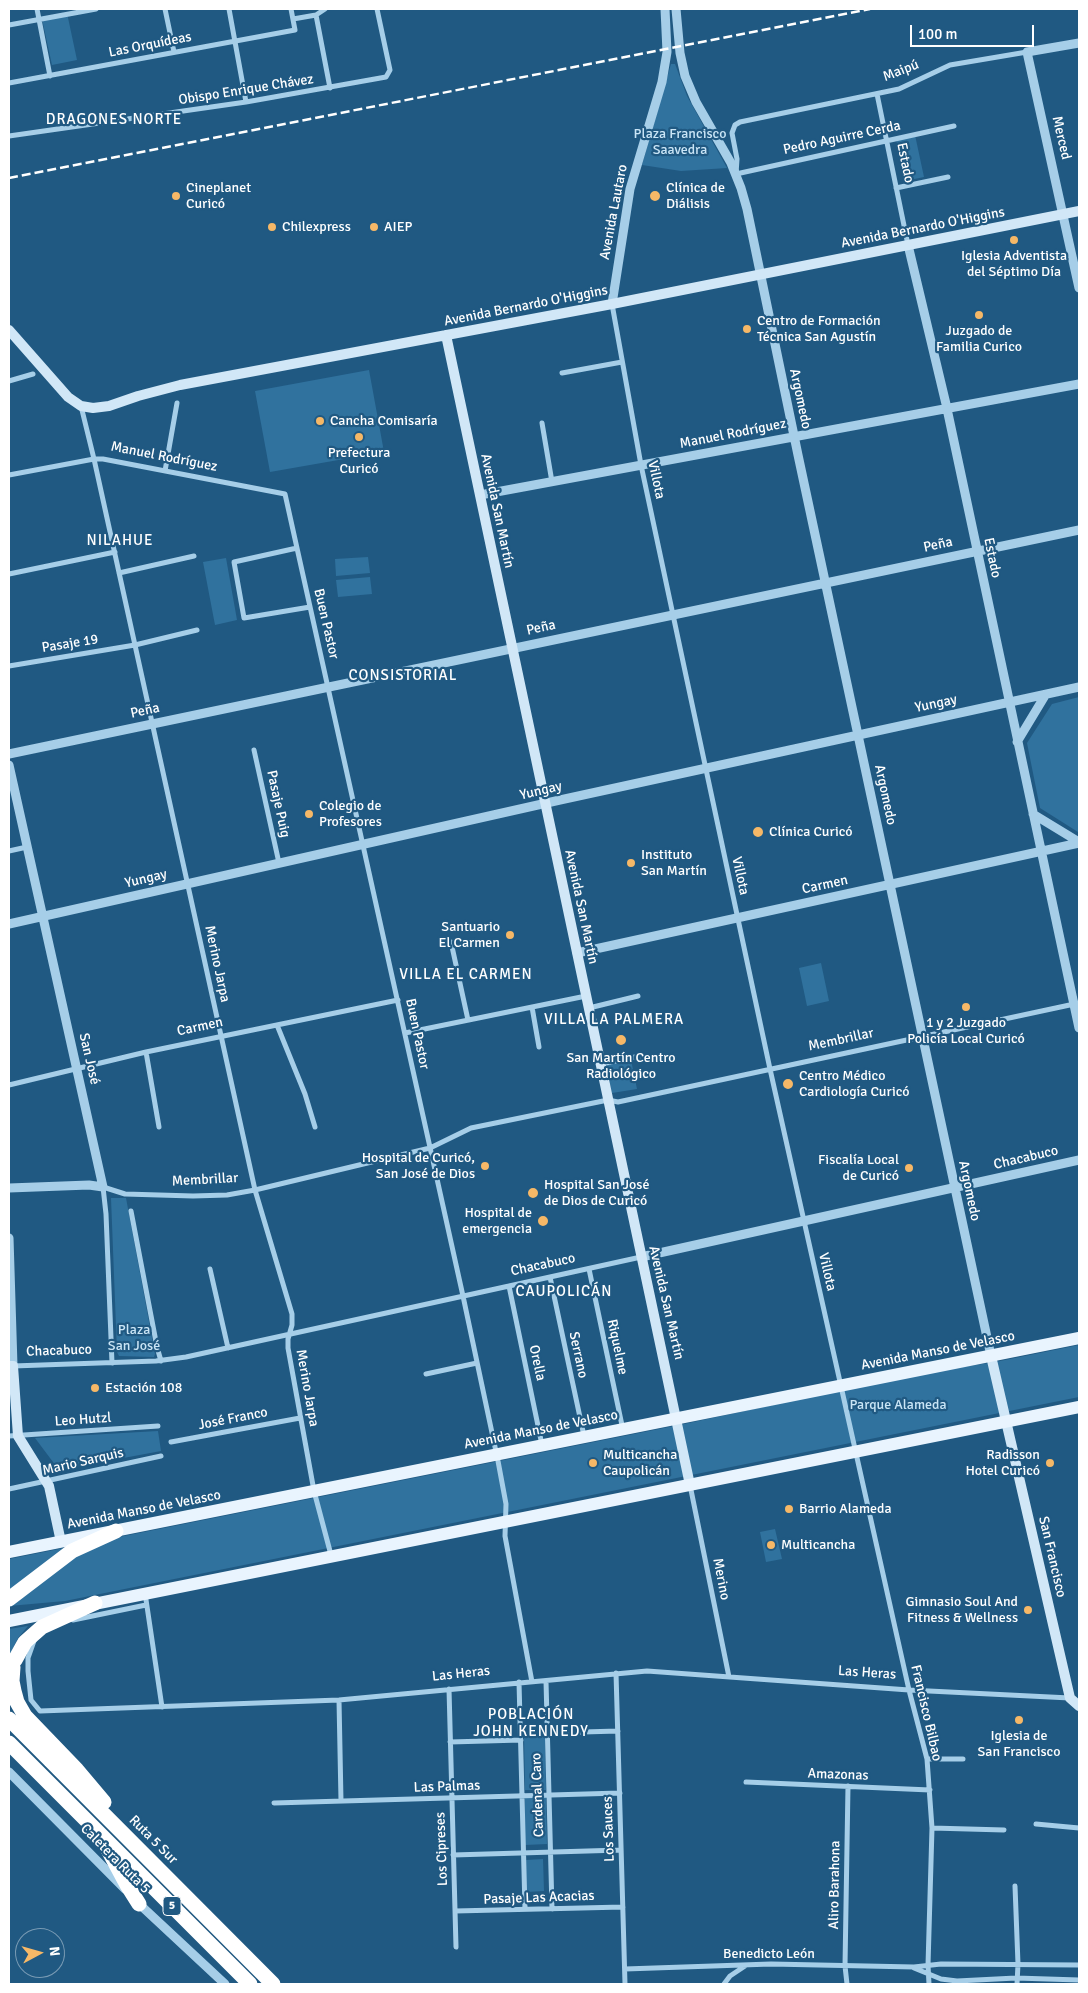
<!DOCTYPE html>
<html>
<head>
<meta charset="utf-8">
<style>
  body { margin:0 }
  #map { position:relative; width:1088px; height:1993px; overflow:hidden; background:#205982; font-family:Signika,sans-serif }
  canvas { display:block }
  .frame { position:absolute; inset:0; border:10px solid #fff; pointer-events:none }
  .north { position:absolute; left:15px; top:1928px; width:50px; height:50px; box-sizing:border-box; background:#205982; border:1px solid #799bb4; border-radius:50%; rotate:84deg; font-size:14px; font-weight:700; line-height:20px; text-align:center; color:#fff }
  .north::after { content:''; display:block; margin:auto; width:18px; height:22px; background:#f6b867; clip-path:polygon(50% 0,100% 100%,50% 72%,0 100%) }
  .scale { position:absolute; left:910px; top:25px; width:124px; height:22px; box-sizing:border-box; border:2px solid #fff; border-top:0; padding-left:6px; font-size:15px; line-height:18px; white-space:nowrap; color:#fff; -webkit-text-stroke:4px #205982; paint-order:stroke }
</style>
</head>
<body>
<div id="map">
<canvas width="1088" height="1993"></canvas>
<div class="frame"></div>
<div class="north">N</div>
<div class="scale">100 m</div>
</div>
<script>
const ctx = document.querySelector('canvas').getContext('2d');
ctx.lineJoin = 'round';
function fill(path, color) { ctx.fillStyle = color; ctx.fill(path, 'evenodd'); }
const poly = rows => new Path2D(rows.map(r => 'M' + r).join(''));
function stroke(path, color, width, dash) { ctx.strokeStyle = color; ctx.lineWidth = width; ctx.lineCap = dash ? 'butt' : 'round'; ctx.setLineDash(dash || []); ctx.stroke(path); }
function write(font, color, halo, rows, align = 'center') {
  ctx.font = font + ' Signika,sans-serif'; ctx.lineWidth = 4.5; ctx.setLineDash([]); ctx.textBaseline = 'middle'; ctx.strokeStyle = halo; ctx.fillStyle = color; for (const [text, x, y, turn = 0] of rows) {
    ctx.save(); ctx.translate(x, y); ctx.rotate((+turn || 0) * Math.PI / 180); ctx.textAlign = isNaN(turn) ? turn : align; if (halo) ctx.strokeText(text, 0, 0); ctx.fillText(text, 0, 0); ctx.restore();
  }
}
fill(poly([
  [67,13,77,60,52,65,42,19],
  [671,64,675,64,687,96,727,168,681,171,642,165],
  [915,135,924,177,905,181,896,139],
  [369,370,384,452,270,472,255,391],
  [368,557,370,573,336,576,335,559],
  [226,558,237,620,215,625,203,562],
  [370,577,372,594,338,597,336,580],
  [1079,697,1079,832,1078,832,1040,808,1027,743,1052,704],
  [821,963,829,1001,807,1006,799,968],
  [631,1060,637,1089,612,1093,606,1065],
  [111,1198,126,1198,155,1354,154,1357,119,1356,117,1352],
  [1079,1345,1079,1397,65,1601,9,1606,9,1559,684,1424,917,1374,995,1362],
  [158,1431,161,1451,59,1470,35,1438],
  [775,1529,782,1559,766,1562,760,1532],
  [28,1626,18,1638,9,1656,9,1629],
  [545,1734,546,1790,525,1790,524,1735],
  [546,1796,547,1844,525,1845,525,1797],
  [543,1859,544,1891,526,1892,526,1860]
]), '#30729e');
stroke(poly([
  [37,9,50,76],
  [165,9,174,52],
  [229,9,246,102],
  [316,15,330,88],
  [293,19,316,15,325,9],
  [9,25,96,9],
  [9,83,295,30,291,9],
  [877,94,908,245],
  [954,126,736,174,737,159,732,133,735,125,740,122,899,89,950,65,1027,52],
  [9,136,246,102,386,77,390,70,377,9],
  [896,188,948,177],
  [612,304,641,465,770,1069,909,1690,927,1759,932,1828,928,1965,929,1984],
  [562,373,622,362],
  [9,381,33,374],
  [81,406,94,459,255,1190,292,1314,292,1325,288,1339,288,1348,314,1491,331,1555],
  [542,423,552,482],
  [165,471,177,403],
  [9,475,94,459,103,459,285,494,463,1296,498,1461,506,1504,505,1536,532,1682],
  [297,548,234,562,244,618,310,607],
  [119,573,194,556],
  [9,574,115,552],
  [9,666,135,645,197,630],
  [254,750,279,863],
  [9,851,27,847],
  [451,942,468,1020],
  [532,1007,539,1047],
  [589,1008,638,996],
  [277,1025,305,1094,315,1127],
  [405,1033,586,996],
  [146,1052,159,1127],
  [601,1064,640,1056],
  [9,1085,146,1052,398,1000],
  [131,1211,157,1347,161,1361],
  [210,1269,228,1348],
  [589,1269,623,1430],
  [550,1277,584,1436],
  [509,1286,542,1445],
  [112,1363,106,1214,103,1187,125,1194,193,1196,227,1195,255,1190,430,1148,471,1128,608,1100,618,1102,1079,1003],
  [13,1366,156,1361,186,1357,641,1257],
  [426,1374,477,1363],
  [9,1436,158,1426],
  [171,1442,300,1418],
  [690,1485,729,1677],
  [9,1489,161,1456],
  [145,1593,162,1707],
  [73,1620,146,1605],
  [34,1641,28,1658,28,1671,31,1700,40,1711,339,1700,647,1671,909,1690,1070,1698],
  [616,1673,625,1984],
  [546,1681,552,1909],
  [519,1682,525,1909],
  [449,1689,456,1947],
  [339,1700,341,1801],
  [548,1733,618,1731],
  [450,1742,521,1740],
  [927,1759,963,1759],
  [746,1782,930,1790],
  [274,1803,620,1793],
  [1036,1824,1079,1828],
  [932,1828,1004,1830],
  [453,1855,621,1850],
  [1015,1886,1018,1964,1017,1984],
  [455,1911,623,1907],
  [914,1968,941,1979,957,1981,1016,1978,1079,1980],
  [625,1969,771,1964,914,1967,941,1964,1079,1965],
  [724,1984,730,1976,745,1966],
  [847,1984,845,1966,848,1786]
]), '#a6cee8', 5);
stroke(poly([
  [676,9,680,53,685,76,696,102,731,163,741,188,747,209,798,455,991,1356],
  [1079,43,1027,52,1079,288],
  [908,245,946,404,1079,1028],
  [612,304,630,189,662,82,667,52,665,9],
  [480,495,1079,384],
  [1017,742,1046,694],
  [9,754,1079,530],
  [9,765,103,1187,89,1185,9,1188],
  [1033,814,1079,842],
  [9,924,560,800,1079,687],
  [577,953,1079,843],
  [9,1238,13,1366],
  [641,1257,1079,1160],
  [9,1772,125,1889],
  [137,1902,225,1984]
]), '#a6cee8', 9);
stroke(poly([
  [9,330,68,397,81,406,93,408,109,406,138,396,180,385,612,304,1079,211],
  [446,335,690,1485],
  [991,1356,1070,1698],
  [9,1366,13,1366,18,1436,49,1486,61,1542],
  [1070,1698,1079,1706]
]), '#d1e7f7', 10);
stroke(poly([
  [9,1552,1079,1338],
  [9,1621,1079,1407]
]), '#e9f4fe', 12);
stroke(poly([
  [9,1599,72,1551,116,1531],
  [15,1660,25,1642,42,1627,95,1603],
  [13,1667,12,1681,14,1691,17,1702,25,1716,77,1770,104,1802],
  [9,1719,273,1984],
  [9,1743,250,1984],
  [106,1846,127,1885,139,1904]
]), '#fff', 15);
stroke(poly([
  [9,178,870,9]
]), '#fff', 2.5, [9, 4]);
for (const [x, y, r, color] of [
  [176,196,5,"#f6b867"],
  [655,196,6,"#f6b867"],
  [272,227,5,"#f6b867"],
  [374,227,5,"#f6b867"],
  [1014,240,5,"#f6b867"],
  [979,315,5,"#f6b867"],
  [747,329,5,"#f6b867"],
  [320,421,5,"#f6b867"],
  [359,437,5,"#f6b867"],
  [309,814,5,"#f6b867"],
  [758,832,6,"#f6b867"],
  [631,863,5,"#f6b867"],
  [510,935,5,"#f6b867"],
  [966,1007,5,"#f6b867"],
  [621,1040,6,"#f6b867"],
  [788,1084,6,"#f6b867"],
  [485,1166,5,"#f6b867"],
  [909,1168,5,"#f6b867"],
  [533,1193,6,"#f6b867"],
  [543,1221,6,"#f6b867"],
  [95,1388,5,"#f6b867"],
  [593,1463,5,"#f6b867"],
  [1050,1463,5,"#f6b867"],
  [789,1509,5,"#f6b867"],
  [771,1545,5,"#f6b867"],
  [1028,1610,5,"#f6b867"],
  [1019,1720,5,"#f6b867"]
]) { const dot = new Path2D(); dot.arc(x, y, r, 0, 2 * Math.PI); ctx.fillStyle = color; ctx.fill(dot); stroke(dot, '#205982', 2); }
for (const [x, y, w] of [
  [172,1906,18]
]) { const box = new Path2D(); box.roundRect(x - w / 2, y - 9.5, w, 19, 4); ctx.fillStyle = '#205982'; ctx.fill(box); stroke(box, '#fff', 1); }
write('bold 12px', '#fff', null, [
  ["5",172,1906]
]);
write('14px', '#fff', '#205982', [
  ["Las Orquídeas",150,45,-11],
  ["Maipú",901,71,-21],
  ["Obispo Enrique Chávez",246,90,-9],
  ["Pedro Aguirre Cerda",842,138,-12],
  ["Merced",1061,138,77],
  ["Estado",905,163,78],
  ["Avenida Lautaro",614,212,-79],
  ["Avenida Bernardo O'Higgins",923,228,-11],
  ["Avenida Bernardo O'Higgins",526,306,-11],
  ["Argomedo",800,399,78],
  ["Manuel Rodríguez",733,434,-11],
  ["Manuel Rodríguez",164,457,11],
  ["Villota",656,480,78],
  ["Avenida San Martín",497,511,78],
  ["Peña",938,545,-12],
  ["Estado",992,558,78],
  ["Buen Pastor",326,624,77],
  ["Peña",541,628,-12],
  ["Pasaje 19",70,644,-9],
  ["Yungay",936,704,-12],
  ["Peña",145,711,-12],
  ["Yungay",541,791,-13],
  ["Argomedo",885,795,78],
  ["Pasaje Puig",278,804,78],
  ["Villota",740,876,78],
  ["Yungay",146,879,-13],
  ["Carmen",825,885,-12],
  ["Avenida San Martín",581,907,78],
  ["Merino Jarpa",217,964,78],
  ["Carmen",200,1027,-12],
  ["Buen Pastor",417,1034,78],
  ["Membrillar",841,1040,-12],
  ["San José",89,1059,77],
  ["Chacabuco",1026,1158,-13],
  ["Membrillar",205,1180,-3],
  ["Argomedo",969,1191,78],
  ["Chacabuco",543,1265,-12],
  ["Villota",827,1272,77],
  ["Avenida San Martín",666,1303,77],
  ["Riquelme",617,1347,78],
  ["Chacabuco",59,1351,-2],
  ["Avenida Manso de Velasco",938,1351,-11],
  ["Serrano",578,1355,78],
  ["Orella",537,1363,78],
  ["Merino Jarpa",307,1388,80],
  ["José Franco",233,1419,-11],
  ["Leo Hutzl",83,1420,-4],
  ["Avenida Manso de Velasco",541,1430,-11],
  ["Mario Sarquis",83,1462,-13],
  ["Avenida Manso de Velasco",144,1510,-11],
  ["San Francisco",1052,1557,77],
  ["Merino",721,1579,79],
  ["Las Heras",867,1673,4],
  ["Las Heras",461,1674,-6],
  ["Francisco Bilbao",926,1713,77],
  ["Amazonas",838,1775,2],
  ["Las Palmas",447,1787,-2],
  ["Cardenal Caro",538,1795,-92],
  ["Los Sauces",609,1829,-92],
  ["Ruta 5 Sur",153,1840,45],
  ["Los Cipreses",442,1849,-92],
  ["Caletera Ruta 5",115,1859,45],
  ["Aliro Barahona",835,1885,-89],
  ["Pasaje Las Acacias",539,1898,-2],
  ["Benedicto León",769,1954]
]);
write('14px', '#cae5f6', '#205982', [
  ["Plaza Francisco",680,134],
  ["Saavedra",680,150],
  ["Plaza",134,1330],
  ["San José",134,1346],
  ["Parque Alameda",898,1405]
]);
write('14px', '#fff', '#205982', [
  ["Cineplanet",186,188],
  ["Curicó",186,204],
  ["Clínica de",666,188],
  ["Diálisis",666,204],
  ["Chilexpress",282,227],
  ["AIEP",384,227],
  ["Iglesia Adventista",1014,256,"center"],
  ["del Séptimo Día",1014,272,"center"],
  ["Centro de Formación",757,321],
  ["Técnica San Agustín",757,337],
  ["Juzgado de",979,331,"center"],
  ["Familia Curico",979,347,"center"],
  ["Cancha Comisaría",330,421],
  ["Prefectura",359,453,"center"],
  ["Curicó",359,469,"center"],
  ["Colegio de",319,806],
  ["Profesores",319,822],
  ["Clínica Curicó",769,832],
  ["Instituto",641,855],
  ["San Martín",641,871],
  ["Santuario",500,927,"right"],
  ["El Carmen",500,943,"right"],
  ["1 y 2 Juzgado",966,1023,"center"],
  ["Policía Local Curicó",966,1039,"center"],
  ["San Martín Centro",621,1058,"center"],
  ["Radiológico",621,1074,"center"],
  ["Centro Médico",799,1076],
  ["Cardiología Curicó",799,1092],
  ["Hospital de Curicó,",475,1158,"right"],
  ["San José de Dios",475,1174,"right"],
  ["Fiscalía Local",899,1160,"right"],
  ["de Curicó",899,1176,"right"],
  ["Hospital San José",544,1185],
  ["de Dios de Curicó",544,1201],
  ["Hospital de",532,1213,"right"],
  ["emergencia",532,1229,"right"],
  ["Estación 108",105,1388],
  ["Multicancha",603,1455],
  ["Caupolicán",603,1471],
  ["Radisson",1040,1455,"right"],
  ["Hotel Curicó",1040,1471,"right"],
  ["Barrio Alameda",799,1509],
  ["Multicancha",781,1545],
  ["Gimnasio Soul And",1018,1602,"right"],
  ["Fitness & Wellness",1018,1618,"right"],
  ["Iglesia de",1019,1736,"center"],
  ["San Francisco",1019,1752,"center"]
], 'left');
ctx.letterSpacing = '1px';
write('15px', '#fff', '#205982', [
  ["DRAGONES NORTE",114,120],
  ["NILAHUE",120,541],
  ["CONSISTORIAL",403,676],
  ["VILLA EL CARMEN",466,975],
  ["VILLA LA PALMERA",614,1020],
  ["CAUPOLICÁN",564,1292],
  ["POBLACIÓN",531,1715],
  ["JOHN KENNEDY",531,1732]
]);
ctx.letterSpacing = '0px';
</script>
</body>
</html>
